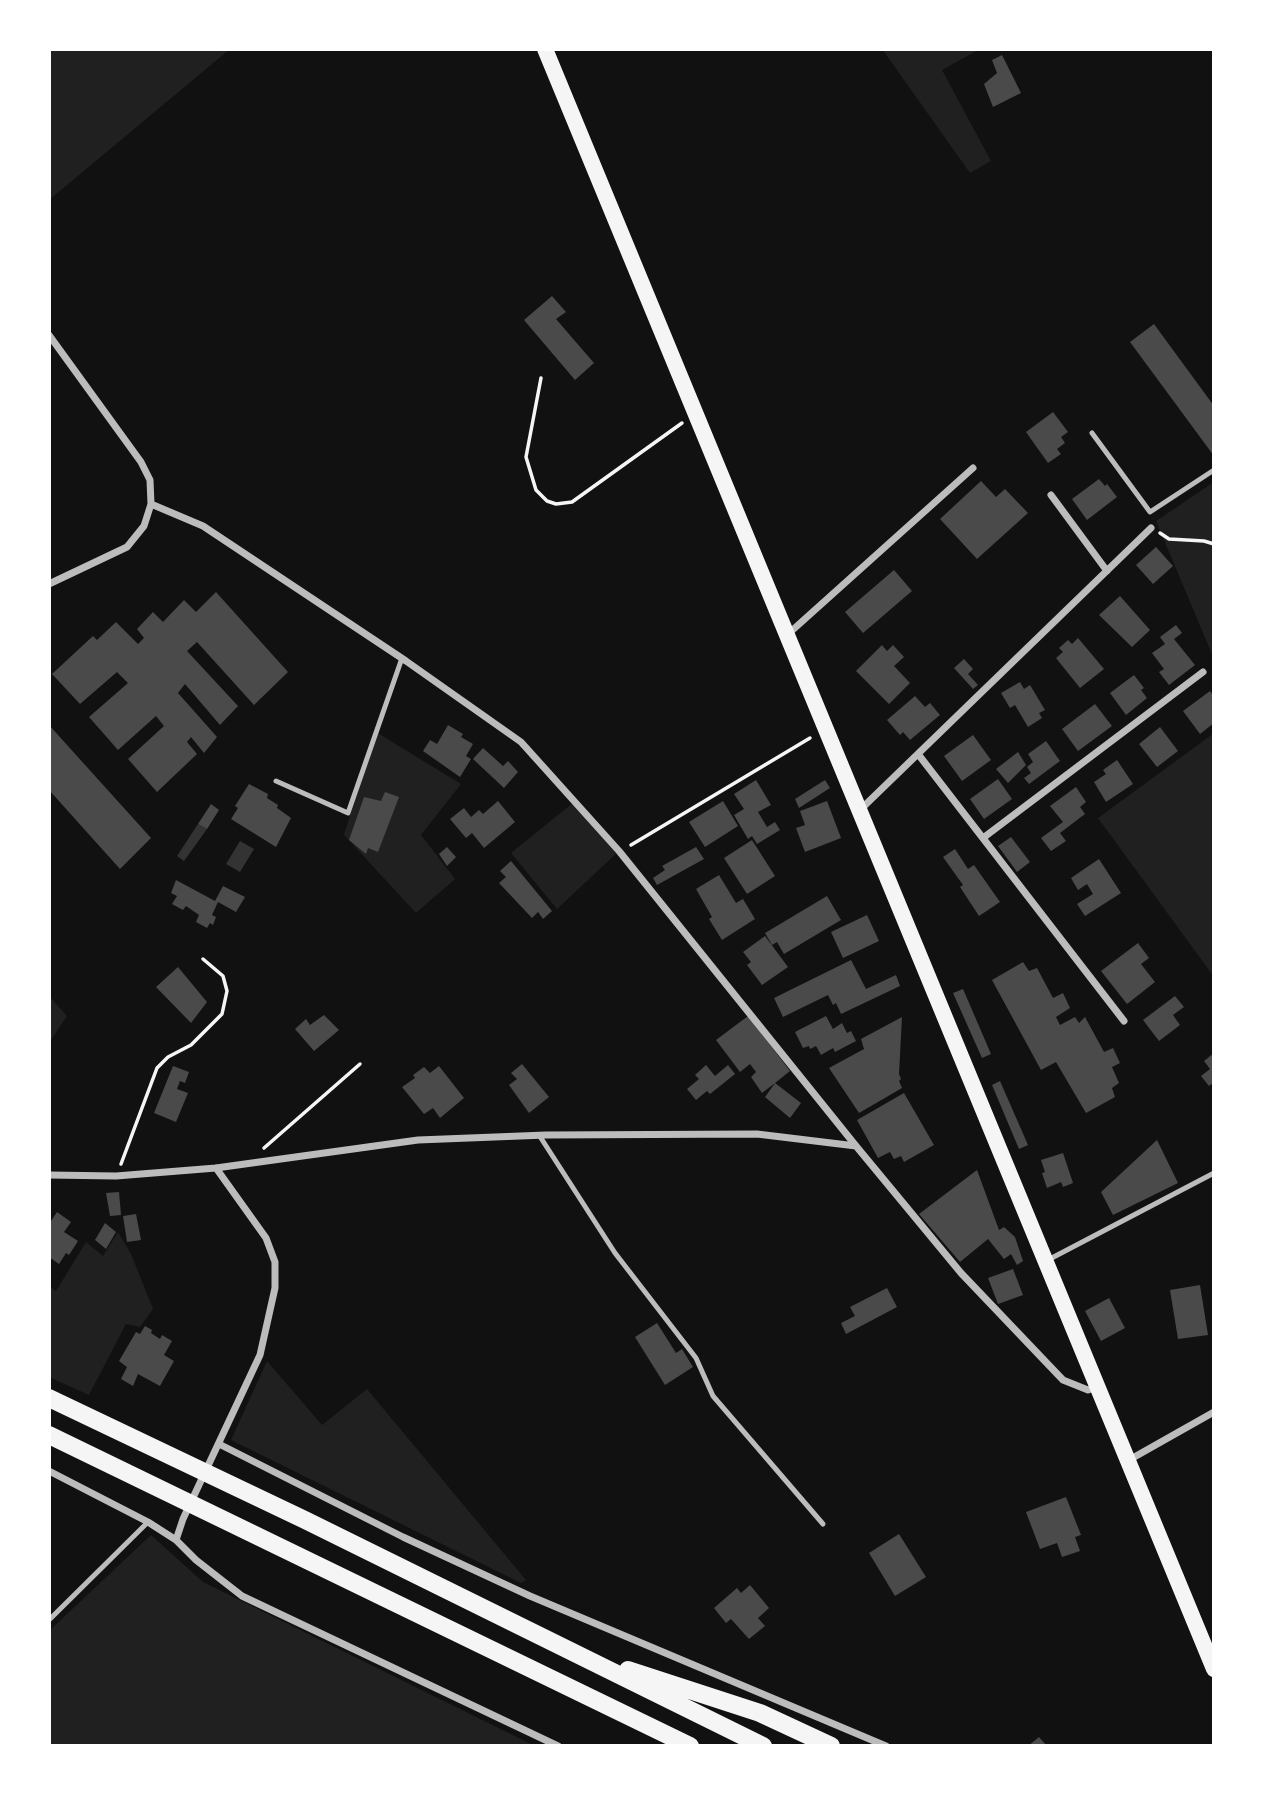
<!DOCTYPE html>
<html>
<head>
<meta charset="utf-8">
<style>
  body { margin:0 }
  #map { position:relative; width:1263px; height:1795px; overflow:hidden; background:#111; font-family:"DejaVu Sans",sans-serif }
  canvas { display:block }
  .frame { position:absolute; inset:0; border:51px solid #fff; pointer-events:none }
</style>
</head>
<body>
<div id="map">
<canvas width="1263" height="1795"></canvas>
<div class="frame"></div>
</div>
<script>
const ctx = document.querySelector('canvas').getContext('2d');
ctx.lineJoin = 'round';
function fill(path, color) { ctx.fillStyle = color; ctx.fill(path, 'evenodd'); }
const poly = rows => new Path2D(rows.map(r => 'M' + r).join(''));
function stroke(path, color, width, dash) { ctx.strokeStyle = color; ctx.lineWidth = width; ctx.lineCap = dash ? 'butt' : 'round'; ctx.setLineDash(dash || []); ctx.stroke(path); }
fill(poly([
  [49,49,230,49,49,200],
  [882,49,980,49,942,70,991,161,970,173],
  [1214,482,1214,659,1156,521],
  [376,732,461,784,421,835,455,879,416,913,344,835],
  [1214,733,1214,977,1098,818],
  [574,802,619,851,557,909,511,853],
  [49,996,67,1016,49,1043],
  [118,1232,131,1254,153,1309,140,1327,126,1324,89,1395,49,1377,49,1286,56,1291,86,1242,103,1256],
  [267,1361,322,1425,367,1389,526,1580,521,1583,231,1440],
  [151,1535,203,1582,535,1746,49,1746,49,1631]
]), '#202020');
fill(poly([
  [198,824,207,829,184,861,177,856],
  [240,841,254,849,240,872,226,864]
]), '#333');
fill(poly([
  [1002,55,1021,93,993,107,984,84,997,73,992,60],
  [552,296,566,312,556,319,594,363,575,380,524,320],
  [1154,324,1214,406,1214,456,1130,342],
  [1053,412,1068,432,1061,437,1065,443,1057,449,1061,454,1048,463,1026,432],
  [1099,479,1105,486,1107,484,1117,497,1087,520,1072,499],
  [981,481,996,497,1005,489,1028,513,977,559,940,519],
  [1156,547,1173,566,1153,584,1136,565],
  [894,570,912,591,863,633,845,612],
  [216,592,288,672,254,705,197,642,187,651,238,706,220,725,185,684,178,693,217,737,204,753,191,737,187,742,197,754,157,792,128,759,164,726,156,716,118,750,89,717,128,683,117,672,80,704,52,674,93,636,97,640,116,622,138,644,144,638,137,629,153,612,163,622,184,600,196,612],
  [1120,596,1150,630,1132,647,1099,615],
  [1176,625,1182,633,1174,639,1195,665,1169,685,1159,672,1164,669,1152,653,1165,644,1160,637],
  [1078,638,1104,669,1080,688,1056,658,1063,652,1059,648,1068,640,1072,644],
  [882,645,887,651,893,645,904,657,894,666,910,683,889,704,856,671],
  [964,659,973,669,968,674,978,685,973,689,954,668],
  [1134,675,1144,688,1141,690,1147,698,1126,715,1110,693],
  [1020,682,1024,689,1030,685,1045,710,1039,713,1042,718,1028,727,1015,705,1010,708,1001,693],
  [1210,691,1214,697,1214,723,1200,734,1183,711],
  [915,696,925,707,930,703,940,715,910,740,903,732,900,735,887,720],
  [1095,704,1112,726,1078,751,1062,729],
  [49,725,151,838,120,869,49,790],
  [448,725,463,734,461,737,473,744,466,756,471,759,460,777,423,751,430,740,437,744],
  [1160,727,1178,751,1157,767,1139,744],
  [973,735,991,760,962,781,944,756],
  [1046,741,1060,761,1029,784,1024,778,1031,773,1027,767,1033,762,1028,754],
  [483,748,503,766,508,761,518,772,504,788,473,759],
  [1018,752,1026,765,1008,783,996,769],
  [1117,760,1133,784,1106,802,1094,782,1106,774,1103,770],
  [998,779,1012,799,984,819,970,799],
  [756,780,771,805,758,812,767,827,775,822,780,830,757,844,752,836,748,839,734,815,744,809,734,794],
  [825,780,830,788,799,808,795,799],
  [249,784,268,794,267,798,278,805,277,808,291,818,276,847,231,819,238,808,235,806],
  [1076,787,1086,802,1080,807,1085,814,1060,833,1066,841,1051,851,1041,838,1063,822,1050,806],
  [385,792,399,797,378,852,368,848,366,854,349,840,364,797,381,801],
  [498,801,515,822,484,848,472,833,466,838,450,819,464,808,471,817,479,810,483,814],
  [723,801,738,826,705,847,689,822],
  [827,801,841,838,805,852,796,828,805,825,800,811],
  [211,804,219,810,207,829,198,824],
  [1011,837,1030,862,1017,872,998,846],
  [752,840,775,876,747,894,724,858],
  [447,847,456,857,447,866,439,854],
  [696,847,704,859,657,885,653,878,665,870,662,866],
  [955,849,968,869,974,865,1000,902,979,916,960,887,963,885,943,857],
  [1099,859,1121,893,1085,916,1077,904,1093,894,1087,884,1078,890,1071,878],
  [511,861,552,911,543,919,538,912,532,918,499,883,506,877,500,871],
  [719,875,736,903,743,899,755,919,722,940,709,919,712,917,696,889],
  [176,880,215,901,223,886,245,897,236,912,218,902,212,915,216,917,213,925,210,923,207,928,196,922,199,915,186,906,183,910,172,904,177,896,171,893],
  [827,896,841,920,784,954,777,942,772,945,765,933],
  [867,915,879,941,843,958,831,932],
  [765,936,788,967,762,985,747,965,751,962,743,952],
  [1138,943,1149,958,1141,964,1155,982,1127,1004,1101,971],
  [851,960,866,989,896,975,900,986,841,1014,836,1003,833,1005,828,995,783,1017,774,998],
  [1023,962,1029,971,1037,968,1053,998,1063,993,1070,1008,1056,1017,1060,1025,1075,1017,1079,1023,1085,1017,1104,1052,1113,1048,1120,1063,1112,1067,1119,1083,1112,1088,1115,1097,1086,1113,1056,1062,1041,1070,992,980],
  [178,967,207,1002,191,1023,156,987],
  [963,989,991,1054,982,1058,953,993],
  [1175,996,1184,1007,1173,1015,1180,1025,1159,1041,1143,1020],
  [324,1015,339,1030,314,1051,295,1029,306,1019,310,1025],
  [748,1016,790,1071,775,1083,801,1103,790,1118,765,1097,775,1083,762,1093,751,1077,756,1072,750,1064,740,1072,716,1040],
  [826,1016,833,1029,842,1023,847,1033,851,1031,856,1041,835,1052,833,1048,821,1055,816,1046,810,1049,809,1046,803,1048,795,1032],
  [902,1017,899,1074,901,1079,899,1081,902,1088,859,1113,829,1068,864,1049,861,1039],
  [1214,1053,1214,1082,1209,1086,1201,1076,1210,1069,1204,1061],
  [522,1064,549,1097,529,1113,509,1085,517,1079,511,1073],
  [706,1065,715,1076,728,1065,735,1074,710,1094,707,1091,696,1100,687,1089,699,1079,695,1075],
  [173,1066,189,1072,185,1083,180,1081,177,1089,188,1093,176,1122,154,1113],
  [439,1066,464,1098,440,1118,433,1108,424,1114,402,1087,415,1078,413,1075,424,1067,430,1073],
  [1000,1081,1028,1145,1019,1149,992,1085],
  [904,1093,934,1145,904,1162,901,1156,894,1159,890,1152,878,1158,857,1120],
  [1157,1140,1178,1183,1113,1215,1101,1192],
  [1063,1153,1073,1183,1063,1187,1061,1182,1047,1188,1042,1173,1045,1172,1041,1160],
  [977,1170,999,1230,1004,1227,1015,1237,1023,1261,1017,1265,1011,1254,1004,1259,988,1239,960,1262,919,1214],
  [119,1192,121,1215,110,1216,106,1193],
  [57,1212,71,1222,64,1232,78,1241,69,1255,66,1253,59,1264,49,1257,49,1219,51,1221],
  [136,1214,141,1240,127,1242,123,1216],
  [105,1223,116,1232,106,1249,95,1240],
  [1013,1269,1023,1295,998,1304,988,1278],
  [1200,1285,1208,1335,1178,1339,1170,1290],
  [887,1288,897,1307,846,1334,841,1323,855,1316,850,1307],
  [1109,1298,1125,1328,1101,1341,1085,1311],
  [657,1323,676,1353,682,1349,693,1367,665,1385,635,1337],
  [145,1326,152,1330,151,1333,160,1339,162,1335,172,1341,164,1355,174,1361,160,1386,138,1374,133,1386,121,1379,127,1367,119,1361,136,1332,140,1334],
  [1066,1497,1081,1535,1075,1537,1080,1551,1062,1557,1057,1543,1040,1549,1026,1512],
  [899,1534,926,1577,895,1596,869,1553],
  [750,1585,769,1608,758,1618,765,1626,749,1639,731,1619,726,1623,714,1608,737,1588,741,1593],
  [1039,1737,1047,1746,1028,1746]
]), '#4a4a4a');
stroke(poly([
  [541,378,526,457,536,490,547,501,556,504,572,502,682,423],
  [1160,533,1169,539,1204,541,1214,544],
  [631,845,810,738],
  [264,1148,360,1064],
  [121,1164,157,1068,168,1057,191,1045,222,1014,227,991,223,976,203,959]
]), '#f5f5f5', 3.5);
stroke(poly([
  [1092,433,1150,512,1214,470],
  [276,781,348,813,402,658],
  [539,1135,615,1253,696,1358,713,1396,823,1524],
  [1046,1261,1214,1173],
  [49,1620,148,1522]
]), '#bcbcbc', 5);
stroke(poly([
  [49,335,141,462,150,480,151,504,144,526,127,547,49,584],
  [1051,495,1107,571],
  [151,504,203,526,406,661,521,742,619,851,856,1146,961,1273,1063,1380,1088,1390,1097,1387],
  [787,635,973,468],
  [918,754,1124,1021],
  [860,810,1151,528],
  [983,838,1203,672],
  [49,1175,116,1176,216,1168,418,1140,546,1135,757,1134,856,1146],
  [219,1444,403,1537,530,1596,886,1746],
  [1129,1460,1214,1412],
  [49,1471,148,1522,176,1540,196,1560,242,1596,558,1746],
  [176,1540,183,1519,260,1355,275,1288,275,1262,266,1238,216,1168]
]), '#bcbcbc', 7);
stroke(poly([
  [545,49,1214,1669]
]), '#f5f5f5', 16);
stroke(poly([
  [49,1398,305,1520,763,1746],
  [49,1435,690,1746],
  [628,1670,760,1713,831,1746]
]), '#f5f5f5', 18);
</script>
</body>
</html>
